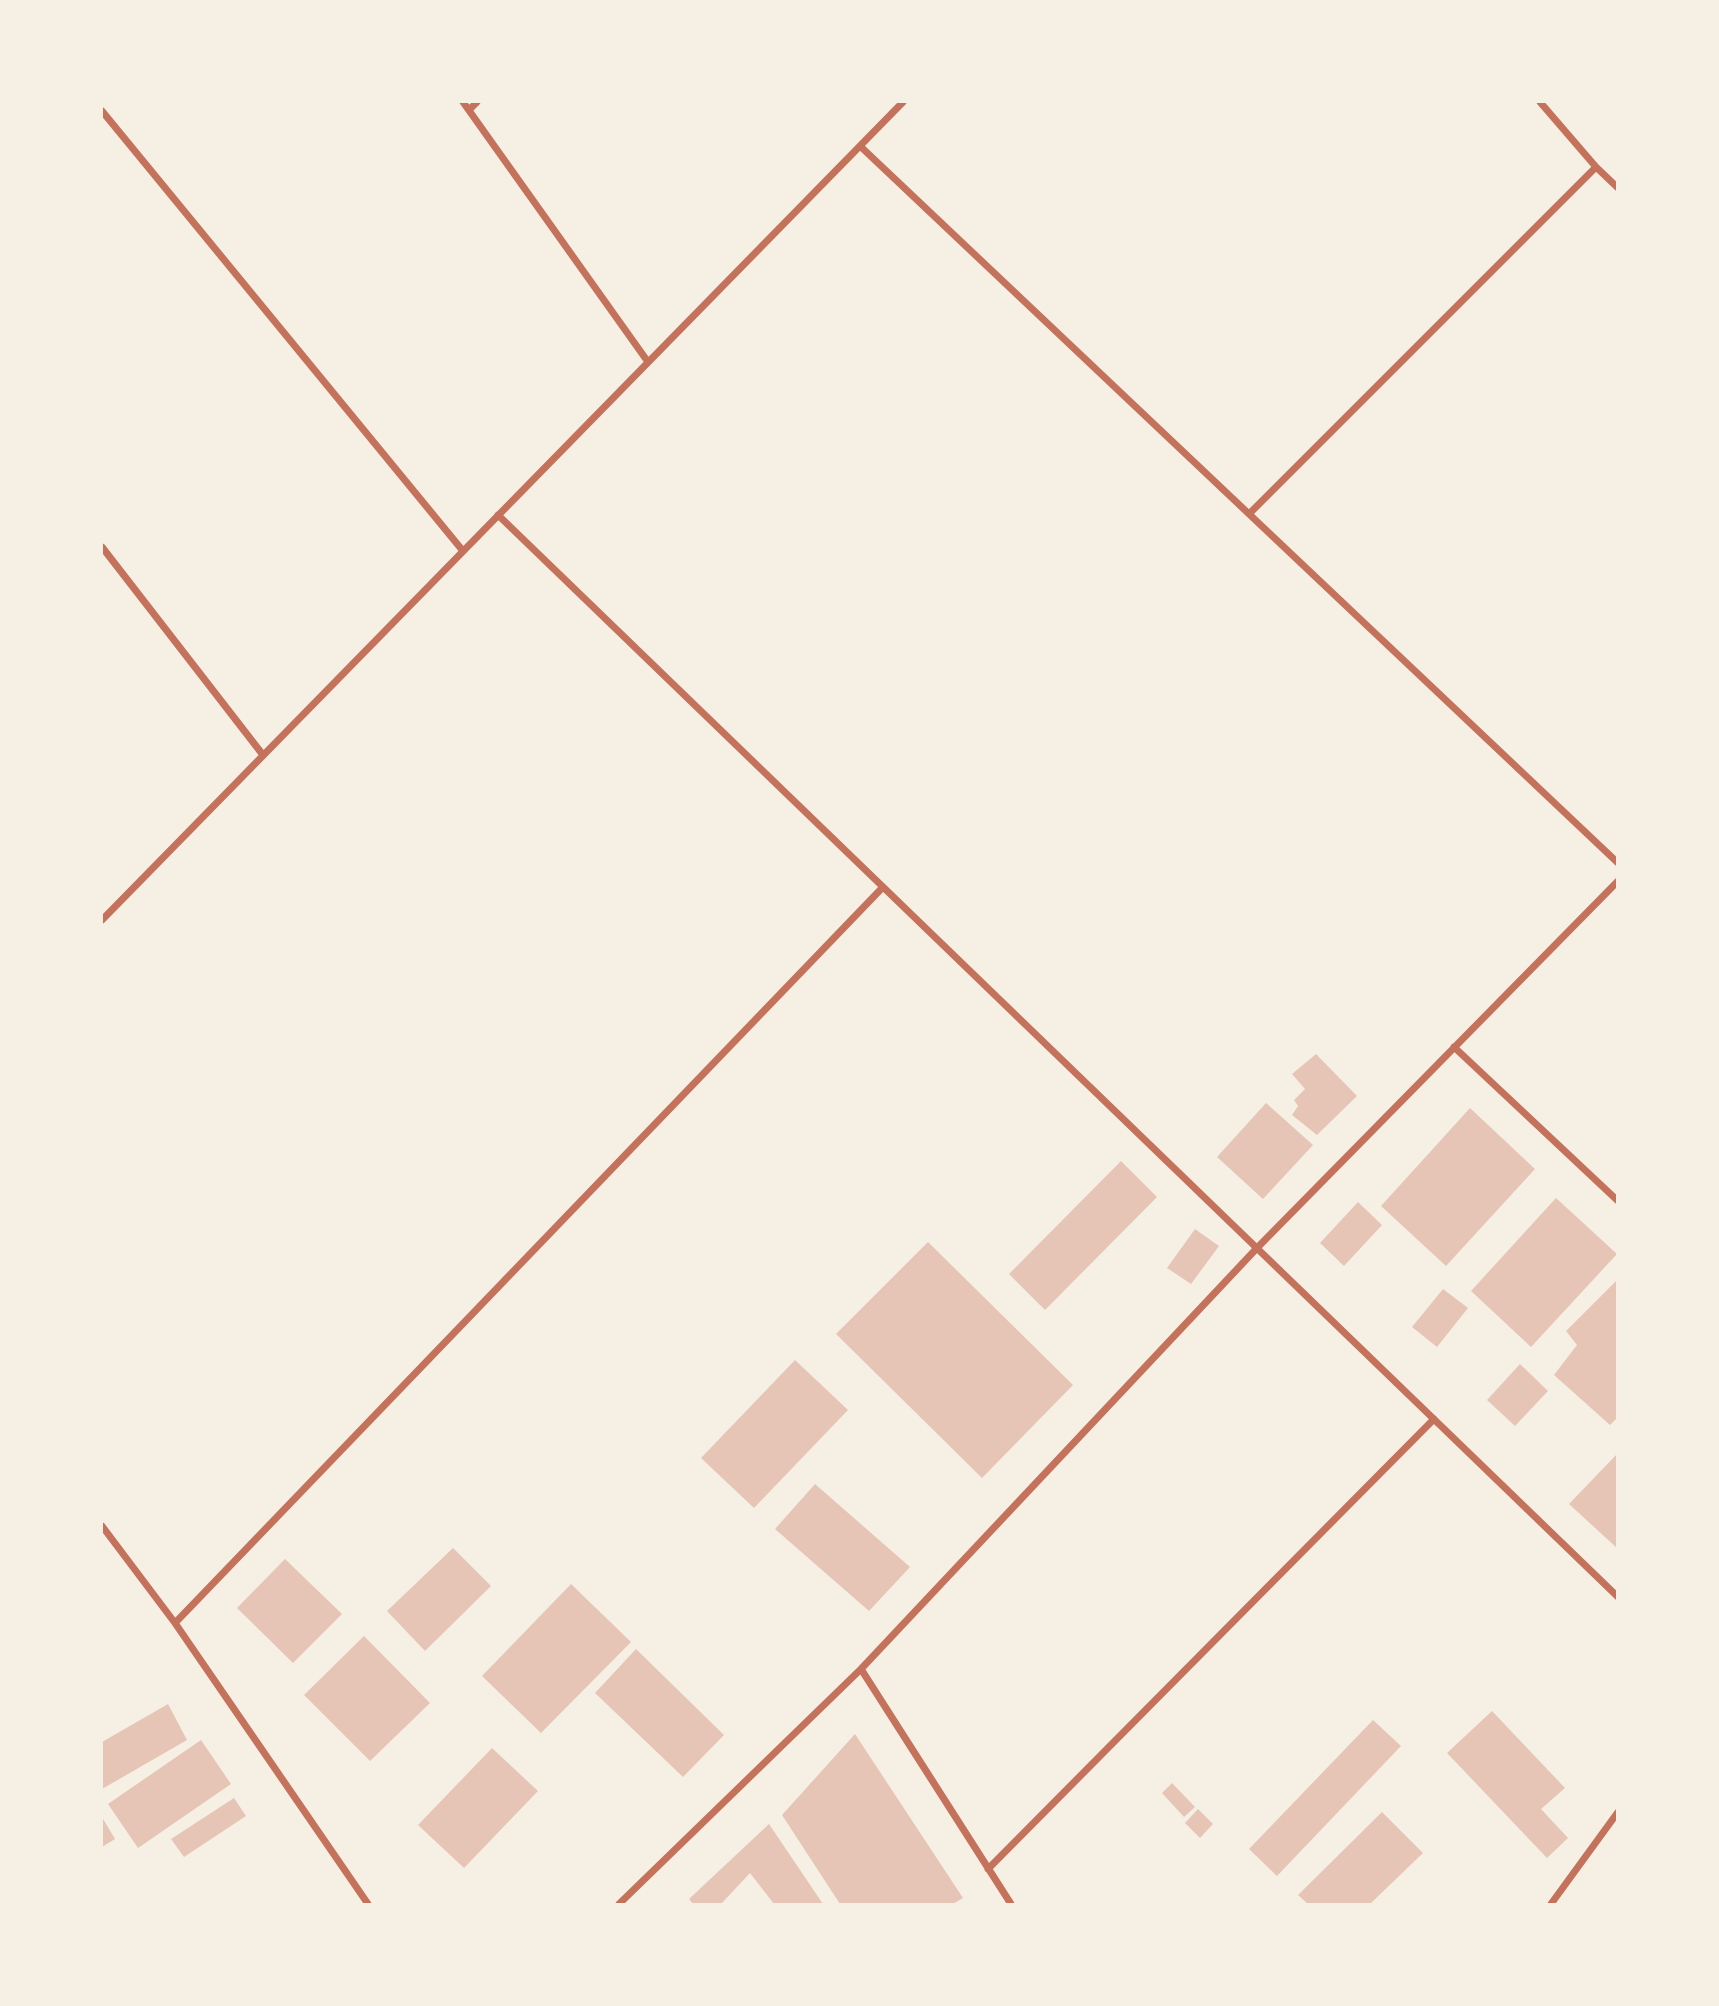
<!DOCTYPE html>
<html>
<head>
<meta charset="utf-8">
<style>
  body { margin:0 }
  #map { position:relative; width:1719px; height:2006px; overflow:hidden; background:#f6efe4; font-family:Jost,sans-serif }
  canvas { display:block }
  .frame { position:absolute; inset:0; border:103px solid #f6efe4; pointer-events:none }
</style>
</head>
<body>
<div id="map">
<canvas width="1719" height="2006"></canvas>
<div class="frame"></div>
</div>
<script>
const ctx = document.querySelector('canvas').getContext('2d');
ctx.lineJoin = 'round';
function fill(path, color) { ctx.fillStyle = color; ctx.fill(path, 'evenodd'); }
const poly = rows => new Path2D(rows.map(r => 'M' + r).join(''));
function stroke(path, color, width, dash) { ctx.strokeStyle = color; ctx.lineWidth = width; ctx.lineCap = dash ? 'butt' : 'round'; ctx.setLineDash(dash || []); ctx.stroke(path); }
fill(poly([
  [1316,1054,1357,1096,1317,1135,1292,1115,1298,1106,1294,1100,1305,1089,1292,1074],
  [1266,1103,1313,1145,1263,1199,1217,1157],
  [1470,1108,1535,1169,1446,1266,1381,1206],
  [1121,1161,1157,1197,1045,1310,1009,1274],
  [1556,1198,1617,1254,1531,1347,1471,1291],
  [1358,1202,1382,1225,1344,1266,1320,1243],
  [1195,1229,1219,1246,1191,1284,1167,1268],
  [928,1242,1073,1385,982,1478,836,1334],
  [1618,1279,1618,1417,1610,1425,1554,1375,1577,1345,1566,1331],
  [1443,1289,1468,1308,1437,1347,1412,1327],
  [795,1360,848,1410,754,1508,701,1458],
  [1520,1364,1548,1391,1515,1426,1487,1400],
  [1618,1453,1618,1549,1569,1504],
  [815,1484,910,1567,869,1611,775,1529],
  [453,1548,491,1586,425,1651,387,1611],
  [285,1559,342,1614,293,1663,237,1608],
  [571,1584,631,1642,541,1733,482,1676],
  [364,1636,430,1703,370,1761,304,1695],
  [636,1649,724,1735,683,1777,595,1693],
  [168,1704,187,1740,102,1789,102,1742],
  [1492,1711,1565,1788,1541,1809,1568,1838,1547,1858,1447,1753],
  [1373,1720,1401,1746,1277,1876,1249,1849],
  [855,1734,963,1898,953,1904,840,1904,782,1815],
  [201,1740,231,1784,138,1848,108,1804],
  [492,1748,538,1791,464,1868,418,1825],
  [1172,1783,1195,1807,1184,1817,1162,1793],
  [234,1798,246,1816,184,1857,171,1839],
  [1198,1809,1213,1824,1200,1838,1185,1823],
  [1382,1812,1423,1853,1370,1904,1308,1904,1298,1895],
  [102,1817,115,1839,102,1847],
  [769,1824,823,1904,774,1904,750,1873,721,1904,693,1904,689,1899]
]), '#e6c5b7');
stroke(poly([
  [463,102,648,362],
  [1540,102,1596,167,1618,188],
  [469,110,477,102],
  [102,111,463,551],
  [860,146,1618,863],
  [1249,514,1596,167],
  [498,515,1618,1597],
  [102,547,263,755],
  [102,920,903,102],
  [1454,1047,1618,1201],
  [102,1526,175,1623,368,1904],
  [175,1623,883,887],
  [861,1669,1011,1904],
  [988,1869,1434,1419],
  [619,1904,861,1669,1257,1248,1618,881],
  [1551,1904,1618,1812]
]), '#c5725c', 7);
</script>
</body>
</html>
